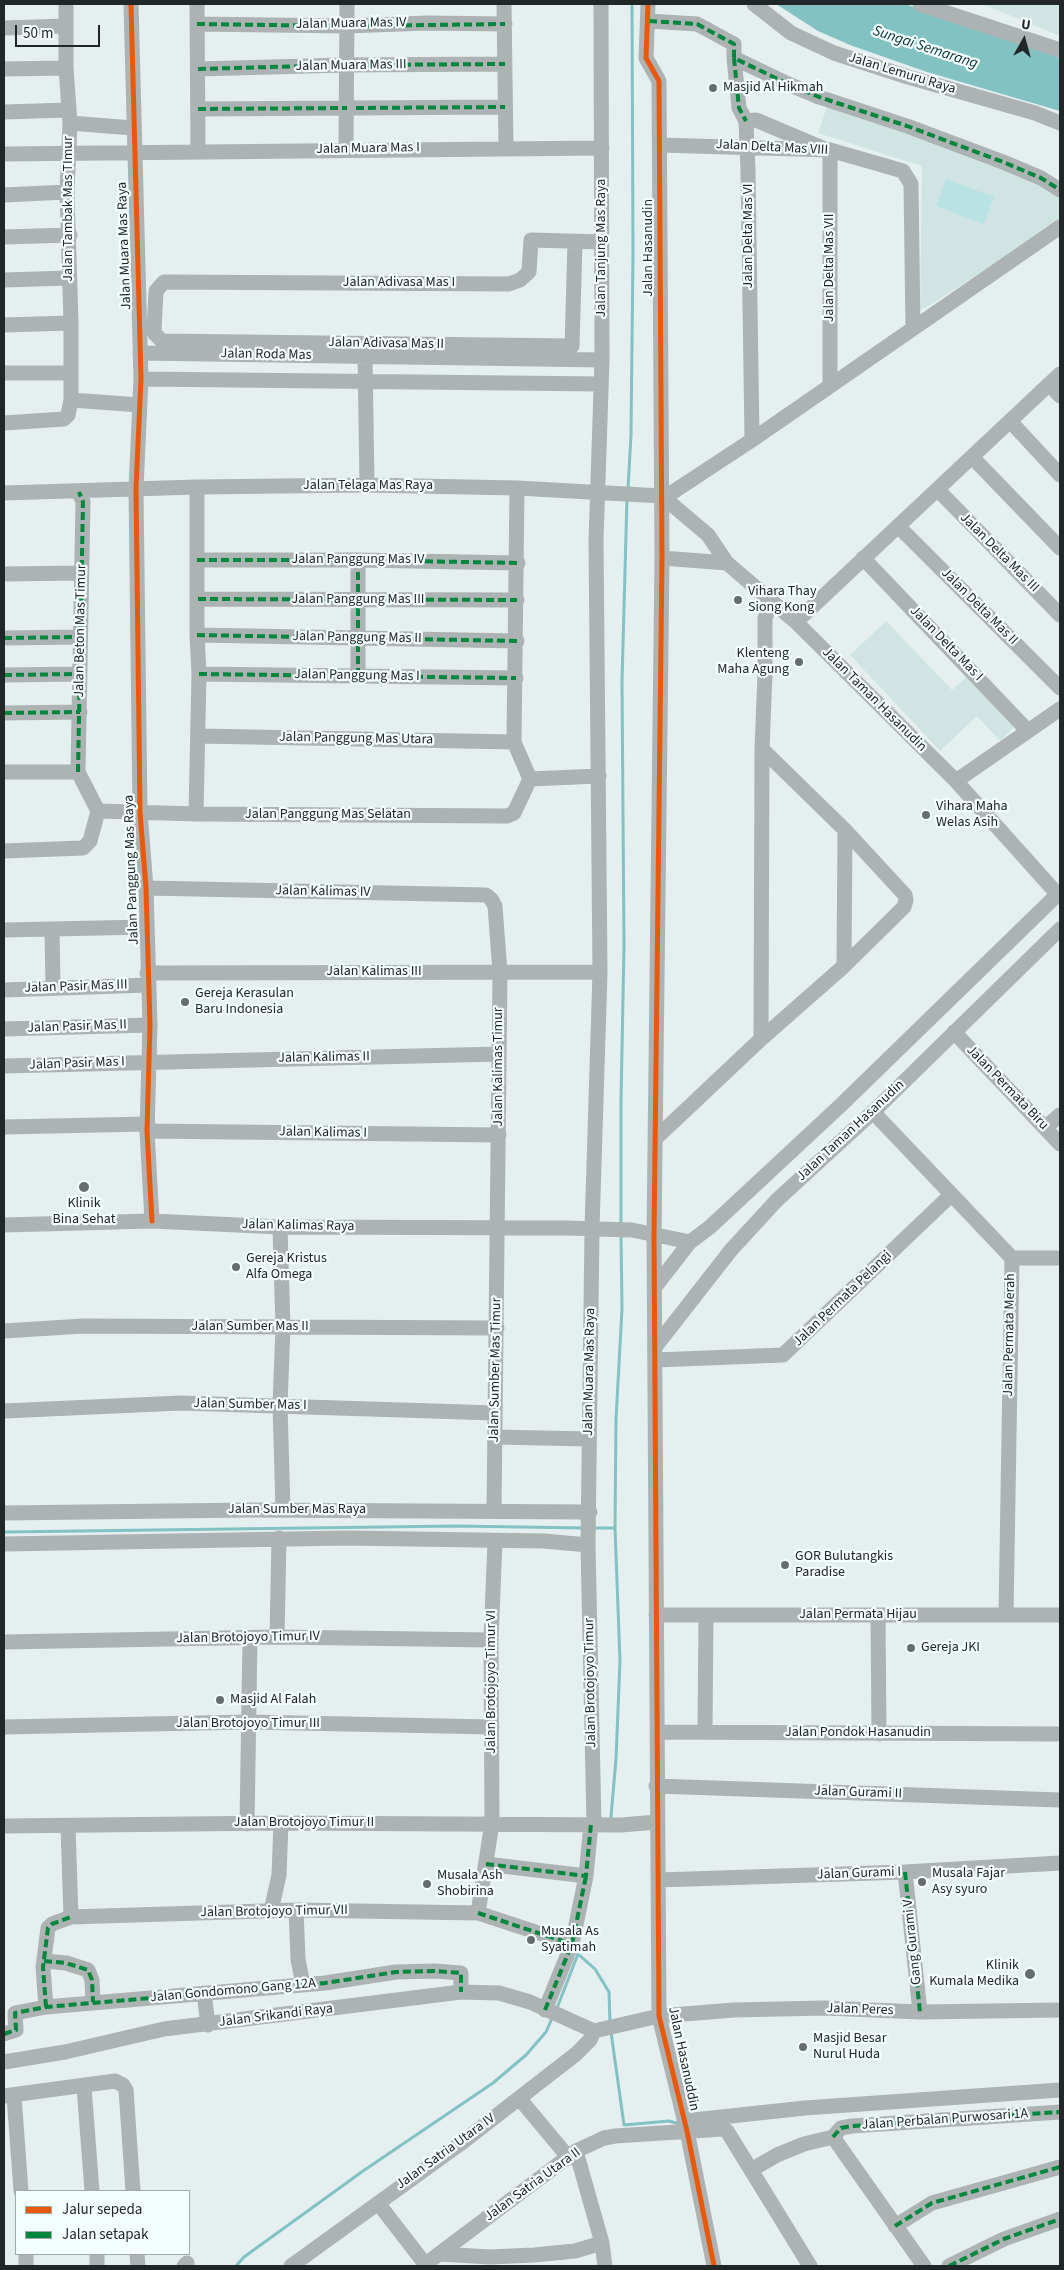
<!DOCTYPE html>
<html>
<head>
<meta charset="utf-8">
<style>
  body { margin:0 }
  #map { position:relative; width:1064px; height:2270px; overflow:hidden; background:#e5efef; font-family:"Source Sans 3",sans-serif }
  canvas { display:block }
  .frame { position:absolute; inset:0; border:5px solid #212727; pointer-events:none }
  .legend { position:absolute; left:15px; top:2190px; width:175px; height:65px; box-sizing:border-box; background:#f4fefe; border:1px solid #a0a8a8; margin:0; padding:6px 9px; list-style:none; font-size:15px; color:#212727 }
  .legend li { display:flex; align-items:center; gap:10px; height:25px }
  .legend b { width:25px; border:1px solid #a0a8a8 }
  .north { position:absolute; left:999px; top:15px; width:50px; height:50px; -webkit-text-stroke:4px #f4fefe; paint-order:stroke; rotate:7deg; font-size:14px; font-weight:700; line-height:20px; text-align:center; color:#212727 }
  .north::after { content:''; display:block; margin:auto; width:18px; height:22px; background:#212727; clip-path:polygon(50% 0,100% 100%,50% 72%,0 100%) }
  .scale { position:absolute; left:15px; top:25px; width:85px; height:22px; box-sizing:border-box; border:2px solid #212727; border-top:0; padding-left:6px; font-size:15px; line-height:18px; white-space:nowrap; color:#212727; -webkit-text-stroke:4px #f4fefe; paint-order:stroke }
</style>
</head>
<body>
<div id="map">
<canvas width="1064" height="2270"></canvas>
<div class="frame"></div>
<ul class="legend">
<li><b style="height:6px;background:#e8590c"></b>Jalur sepeda</li>
<li><b style="height:6px;background:#00873e"></b>Jalan setapak</li>
</ul>
<div class="north">U</div>
<div class="scale">50 m</div>
</div>
<script>
const ctx = document.querySelector('canvas').getContext('2d');
ctx.lineJoin = 'round';
function fill(path, color) { ctx.fillStyle = color; ctx.fill(path, 'evenodd'); }
const poly = rows => new Path2D(rows.map(r => 'M' + r).join(''));
function stroke(path, color, width, dash) { ctx.strokeStyle = color; ctx.lineWidth = width; ctx.lineCap = dash ? 'butt' : 'round'; ctx.setLineDash(dash || []); ctx.stroke(path); }
function write(font, color, halo, rows, align = 'center') {
  ctx.font = font + ' "Source Sans 3",sans-serif'; ctx.lineWidth = 4.5; ctx.setLineDash([]); ctx.textBaseline = 'middle'; ctx.strokeStyle = halo; ctx.fillStyle = color; for (const [text, x, y, turn = 0] of rows) {
    ctx.save(); ctx.translate(x, y); ctx.rotate((+turn || 0) * Math.PI / 180); ctx.textAlign = isNaN(turn) ? turn : align; if (halo) ctx.strokeText(text, 0, 0); ctx.fillText(text, 0, 0); ctx.restore();
  }
}
fill(poly([
  [982,4,1060,4,1060,36],
  [828,103,1034,177,1060,197,1060,221,927,307,920,310,922,166,818,133],
  [886,621,952,690,966,677,1014,727,1000,741,977,716,940,751,850,655]
]), '#d1e4e4');
fill(poly([
  [946,179,994,197,984,224,936,206]
]), '#b9e2e2');
fill(poly([
  [776,4,905,4,1060,58,1060,111,927,72,850,45,818,31]
]), '#82c2c2');
stroke(poly([
  [628,489,631,435,633,252,632,4],
  [621,1227,621,1101,624,946,622,681,627,498],
  [594,1528,615,1528],
  [4,1532,457,1526,585,1528],
  [611,1817,616,1759,620,1661,615,1528,616,1419,622,1309,621,1235],
  [557,2008,578,1954,595,1969,609,1992,610,2023],
  [611,2032,624,2125,669,2121,680,2124],
  [236,2266,244,2257,363,2171,493,2083,526,2055,546,2032,553,2016]
]), '#82c2c2', 3);
stroke(poly([
  [131,4,141,379,136,488,140,812,146,888,150,1025,147,1131,152,1221],
  [197,4,198,151],
  [504,4,506,148],
  [648,4,646,58,659,81,662,558,654,1235,659,2016,687,2131,714,2266],
  [754,4,791,33,834,53,908,77,1035,113,1060,123],
  [920,4,1060,50],
  [649,21,697,24,734,44,734,58,786,83,819,97,907,126,1003,162,1041,178,1060,190],
  [197,24,346,26,428,23,505,24],
  [4,28,66,26],
  [734,58,739,108,746,121],
  [4,69,66,68],
  [198,69,345,65,505,64],
  [198,109,505,107],
  [4,112,68,110],
  [70,123,133,128],
  [660,145,830,150,903,171,911,184,913,328],
  [346,149,347,4],
  [830,150,830,386],
  [4,154,602,148],
  [4,195,67,192],
  [4,237,70,235],
  [575,242,572,346,162,341,155,334,154,330,156,291,164,282,509,284,520,280,529,272,531,240,602,242],
  [4,280,69,278],
  [4,325,71,323],
  [140,353,602,360],
  [365,357,367,485],
  [4,373,71,373],
  [141,379,601,384],
  [1050,385,1060,396],
  [71,400,140,405],
  [1010,421,1060,475],
  [4,423,64,419,68,415,71,400,71,323,67,192,70,123,66,68,66,4],
  [752,440,748,171,746,121,756,120,827,150],
  [973,458,1060,548],
  [938,490,1060,615],
  [4,493,197,487,367,485,517,488,662,496,673,492,752,440,1060,227],
  [662,496,708,535,727,563],
  [898,526,1060,688],
  [662,558,727,563,796,622,956,781,1060,897],
  [863,558,1028,731],
  [197,560,358,560,518,563],
  [4,574,81,573],
  [198,599,517,600],
  [796,622,1060,374],
  [197,635,517,641],
  [4,638,80,637],
  [199,674,516,678],
  [4,675,80,674],
  [358,676,358,560],
  [4,713,80,712],
  [199,736,514,742],
  [4,772,78,772,98,811],
  [78,772,83,502,79,492],
  [530,779,599,776],
  [956,781,1060,709],
  [196,814,199,674,197,635,197,487],
  [4,851,83,848,90,841,98,811,196,814,507,816,514,813,530,779,514,742,517,488],
  [146,888,486,895,491,899,495,906,500,972,494,1511],
  [52,929,53,987],
  [4,930,146,927],
  [844,966,845,830],
  [147,973,600,972],
  [4,990,148,985],
  [4,1029,150,1025],
  [954,1032,1060,1144],
  [761,1039,762,749,765,674,765,618,772,602],
  [4,1066,499,1054],
  [873,1112,1012,1258,1006,1614],
  [4,1127,148,1124],
  [1045,1128,1060,1115],
  [147,1131,499,1135],
  [655,1139,761,1039,844,966,904,907,906,900,905,895,845,830,762,749],
  [4,1225,152,1221,280,1227,567,1228,632,1230,690,1242],
  [280,1227,283,1327,280,1405,283,1510],
  [1012,1258,1060,1258],
  [655,1287,690,1242,710,1227,841,1105,1058,894],
  [4,1331,83,1326,497,1328],
  [656,1346,731,1250,777,1200,873,1112,1060,929],
  [655,1360,783,1355,951,1195],
  [4,1411,181,1403,495,1413],
  [495,1437,589,1439],
  [4,1513,251,1510,590,1512],
  [4,1544,346,1538,544,1541,588,1545],
  [656,1615,1060,1615],
  [878,1615,879,1734],
  [277,1637,279,1538],
  [4,1642,277,1637,491,1640],
  [4,1727,248,1722,492,1727],
  [657,1732,1060,1734],
  [705,1732,706,1615],
  [656,1786,1060,1800],
  [247,1824,250,1638],
  [594,1824,588,1545,592,1229,600,972,596,540,602,360,601,4],
  [4,1826,281,1823,621,1825,657,1822],
  [68,1826,71,1917,296,1910,478,1913,492,1823,491,1640,495,1541],
  [486,1864,586,1876,591,1824],
  [905,1872,920,2012],
  [658,1880,905,1872,1060,1863],
  [296,1910,298,1959,303,1985],
  [271,1911,279,1875,281,1823],
  [478,1913,572,1944],
  [44,1961,66,1963,88,1970,92,1980,93,2002],
  [204,1993,208,2025],
  [46,2007,43,1967,48,1928,52,1924,71,1917],
  [545,2010,572,1944,586,1876],
  [4,2034,16,2030,15,2013,46,2007,325,1983,396,1972,435,1971,461,1973,461,1992],
  [4,2062,65,2052,164,2029,461,1992,499,1993,530,2002,594,2031,659,2016,734,2010,824,2008,920,2012,1060,2010],
  [84,2087,92,2191],
  [4,2096,115,2081,123,2085,126,2090,133,2191],
  [14,2096,21,2191],
  [519,2098,569,2158],
  [684,2121,805,2108,1060,2090],
  [833,2137,841,2128,852,2126,1060,2112],
  [833,2137,924,2266],
  [576,2151,602,2243,605,2266],
  [751,2170,777,2155,804,2144,833,2137],
  [378,2203,425,2264],
  [895,2226,932,2203,1060,2167],
  [26,2254,26,2266],
  [97,2254,97,2266],
  [137,2254,138,2266],
  [439,2254,490,2257,534,2255,575,2251,602,2243],
  [184,2266,187,2263],
  [291,2266,460,2144,576,2054,590,2040,594,2031],
  [423,2266,576,2151,604,2138,615,2136,723,2129,727,2131,751,2170,810,2266],
  [949,2266,1004,2239,1060,2219]
]), '#adb2b2', 15);
stroke(poly([
  [649,21,697,24,734,44,734,58,786,83,819,97,907,126,1003,162,1041,178,1060,190],
  [197,24,346,26],
  [356,26,505,24],
  [734,58,739,108,746,121],
  [355,65,505,64],
  [198,69,345,65],
  [356,108,505,107],
  [198,109,347,108],
  [197,560,358,560,518,563],
  [198,599,517,600],
  [197,635,517,641],
  [4,638,80,637],
  [199,674,516,678],
  [4,675,80,674],
  [358,676,358,560],
  [4,713,80,712],
  [78,772,83,502,79,492],
  [486,1864,586,1876,591,1824],
  [905,1872,920,2012],
  [478,1913,572,1944],
  [44,1961,66,1963,88,1970,92,1980,93,2002],
  [46,2007,43,1967,48,1928,52,1924,71,1917],
  [545,2010,572,1944,586,1876],
  [4,2034,16,2030,15,2013,46,2007,325,1983,396,1972,435,1971,461,1973,461,1992],
  [833,2137,841,2128,852,2126,1060,2112],
  [895,2226,932,2203,1060,2167],
  [949,2266,1004,2239,1060,2219]
]), '#00873e', 4, [8, 4]);
stroke(poly([
  [131,4,141,379,136,488,140,812,146,888,150,1025,147,1131,152,1221],
  [648,4,646,58,659,81,662,558,654,1235,659,2016,687,2131,714,2266]
]), '#e8590c', 5);
for (const [x, y, r, color] of [
  [713,88,5,"#666d6d"],
  [738,600,5,"#666d6d"],
  [799,662,5,"#666d6d"],
  [926,815,5,"#666d6d"],
  [185,1002,5,"#666d6d"],
  [84,1187,6,"#666d6d"],
  [236,1267,5,"#666d6d"],
  [785,1565,5,"#666d6d"],
  [911,1648,5,"#666d6d"],
  [220,1700,5,"#666d6d"],
  [922,1882,5,"#666d6d"],
  [427,1884,5,"#666d6d"],
  [531,1940,5,"#666d6d"],
  [1030,1974,6,"#666d6d"],
  [803,2047,5,"#666d6d"]
]) { const dot = new Path2D(); dot.arc(x, y, r, 0, 2 * Math.PI); ctx.fillStyle = color; ctx.fill(dot); stroke(dot, '#f4fefe', 2); }
write('14px', '#212727', '#f4fefe', [
  ["Jalan Muara Mas IV",351,24,-1],
  ["Jalan Muara Mas III",351,66,-1],
  ["Jalan Lemuru Raya",902,74,17],
  ["Jalan Delta Mas VIII",772,148,3],
  ["Jalan Muara Mas I",368,149,-1],
  ["Jalan Tambak Mas TImur",69,209,-90],
  ["Jalan Delta Mas VI",749,236,-90],
  ["Jalan Muara Mas Raya",125,246,-92],
  ["Jalan Tanjung Mas Raya",602,248,-90],
  ["Jalan Hasanudin",649,248,-90],
  ["Jalan Delta Mas VII",830,268,-90],
  ["Jalan Adivasa Mas I",399,283],
  ["Jalan Adivasa Mas II",386,344,1],
  ["Jalan Roda Mas",266,355,1],
  ["Jalan Telaga Mas Raya",368,486],
  ["Jalan Delta Mas III",999,553,45],
  ["Jalan Panggung Mas IV",358,560],
  ["Jalan Panggung Mas III",358,600],
  ["Jalan Delta Mas II",979,607,45],
  ["Jalan Beton Mas Timur",81,631,-89],
  ["Jalan Panggung Mas II",357,638,1],
  ["Jalan Delta Mas I",946,644,46],
  ["Jalan Panggung Mas I",357,676,1],
  ["Jalan Taman Hasanudin",874,700,45],
  ["Jalan Panggung Mas Utara",356,739,1],
  ["Jalan Panggung Mas Selatan",328,815],
  ["Jalan Panggung Mas Raya",132,870,-92],
  ["Jalan Kalimas IV",323,892,1],
  ["Jalan Kalimas III",374,972],
  ["Jalan Pasir Mas III",76,987,-2],
  ["Jalan Pasir Mas II",77,1027,-2],
  ["Jalan Kalimas II",324,1058,-1],
  ["Jalan Pasir Mas I",77,1064,-2],
  ["Jalan Kalimas Timur",499,1067,-90],
  ["Jalan Permata Biru",1007,1088,46],
  ["Jalan Taman Hasanudin",851,1131,-43],
  ["Jalan Kalimas I",323,1133,1],
  ["Jalan Kalimas Raya",298,1226,1],
  ["Jalan Permata Pelangi",843,1299,-44],
  ["Jalan Sumber Mas II",250,1327],
  ["Jalan Permata Merah",1010,1335,-89],
  ["Jalan Sumber Mas Timur",496,1370,-89],
  ["Jalan Muara Mas Raya",590,1372,-89],
  ["Jalan Sumber Mas I",250,1405,1],
  ["Jalan Sumber Mas Raya",297,1510],
  ["Jalan Permata Hijau",858,1615],
  ["Jalan Brotojoyo Timur IV",248,1638,-1],
  ["Jalan Brotojoyo Timur VI",492,1682,-90],
  ["Jalan Brotojoyo Timur",591,1683,-91],
  ["Jalan Brotojoyo Timur III",248,1724],
  ["Jalan Pondok Hasanudin",858,1733],
  ["Jalan Gurami II",858,1793,2],
  ["Jalan Brotojoyo Timur II",304,1823],
  ["Jalan Gurami I",859,1874,-2],
  ["Jalan Brotojoyo Timur VII",274,1912,-1],
  ["Gang Gurami V",913,1942,-96],
  ["Jalan Gondomono Gang 12A",233,1991,-5],
  ["Jalan Peres",860,2010,2],
  ["Jalan Srikandi Raya",276,2016,-7],
  ["Jalan Hasanuddin",683,2059,78],
  ["Jalan Perbalan Purwosari 1A",945,2120,-4],
  ["Jalan Satria Utara IV",446,2152,-36],
  ["Jalan Satria Utara II",533,2185,-36]
]);
write('14px', '#212727', '#f4fefe', [
  ["Masjid Al Hikmah",723,88],
  ["Vihara Thay",748,592],
  ["Siong Kong",748,608],
  ["Klenteng",789,654,"right"],
  ["Maha Agung",789,670,"right"],
  ["Vihara Maha",936,807],
  ["Welas Asih",936,823],
  ["Gereja Kerasulan",195,994],
  ["Baru Indonesia",195,1010],
  ["Klinik",84,1204,"center"],
  ["Bina Sehat",84,1220,"center"],
  ["Gereja Kristus",246,1259],
  ["Alfa Omega",246,1275],
  ["GOR Bulutangkis",795,1557],
  ["Paradise",795,1573],
  ["Gereja JKI",921,1648],
  ["Masjid Al Falah",230,1700],
  ["Musala Fajar",932,1874],
  ["Asy syuro",932,1890],
  ["Musala Ash",437,1876],
  ["Shobirina",437,1892],
  ["Musala As",541,1932],
  ["Syatimah",541,1948],
  ["Klinik",1019,1966,"right"],
  ["Kumala Medika",1019,1982,"right"],
  ["Masjid Besar",813,2039],
  ["Nurul Huda",813,2055]
], 'left');
write('italic 15px', '#053132', '#f4fefe', [
  ["Sungai Semarang",925,48,18]
]);
</script>
</body>
</html>
